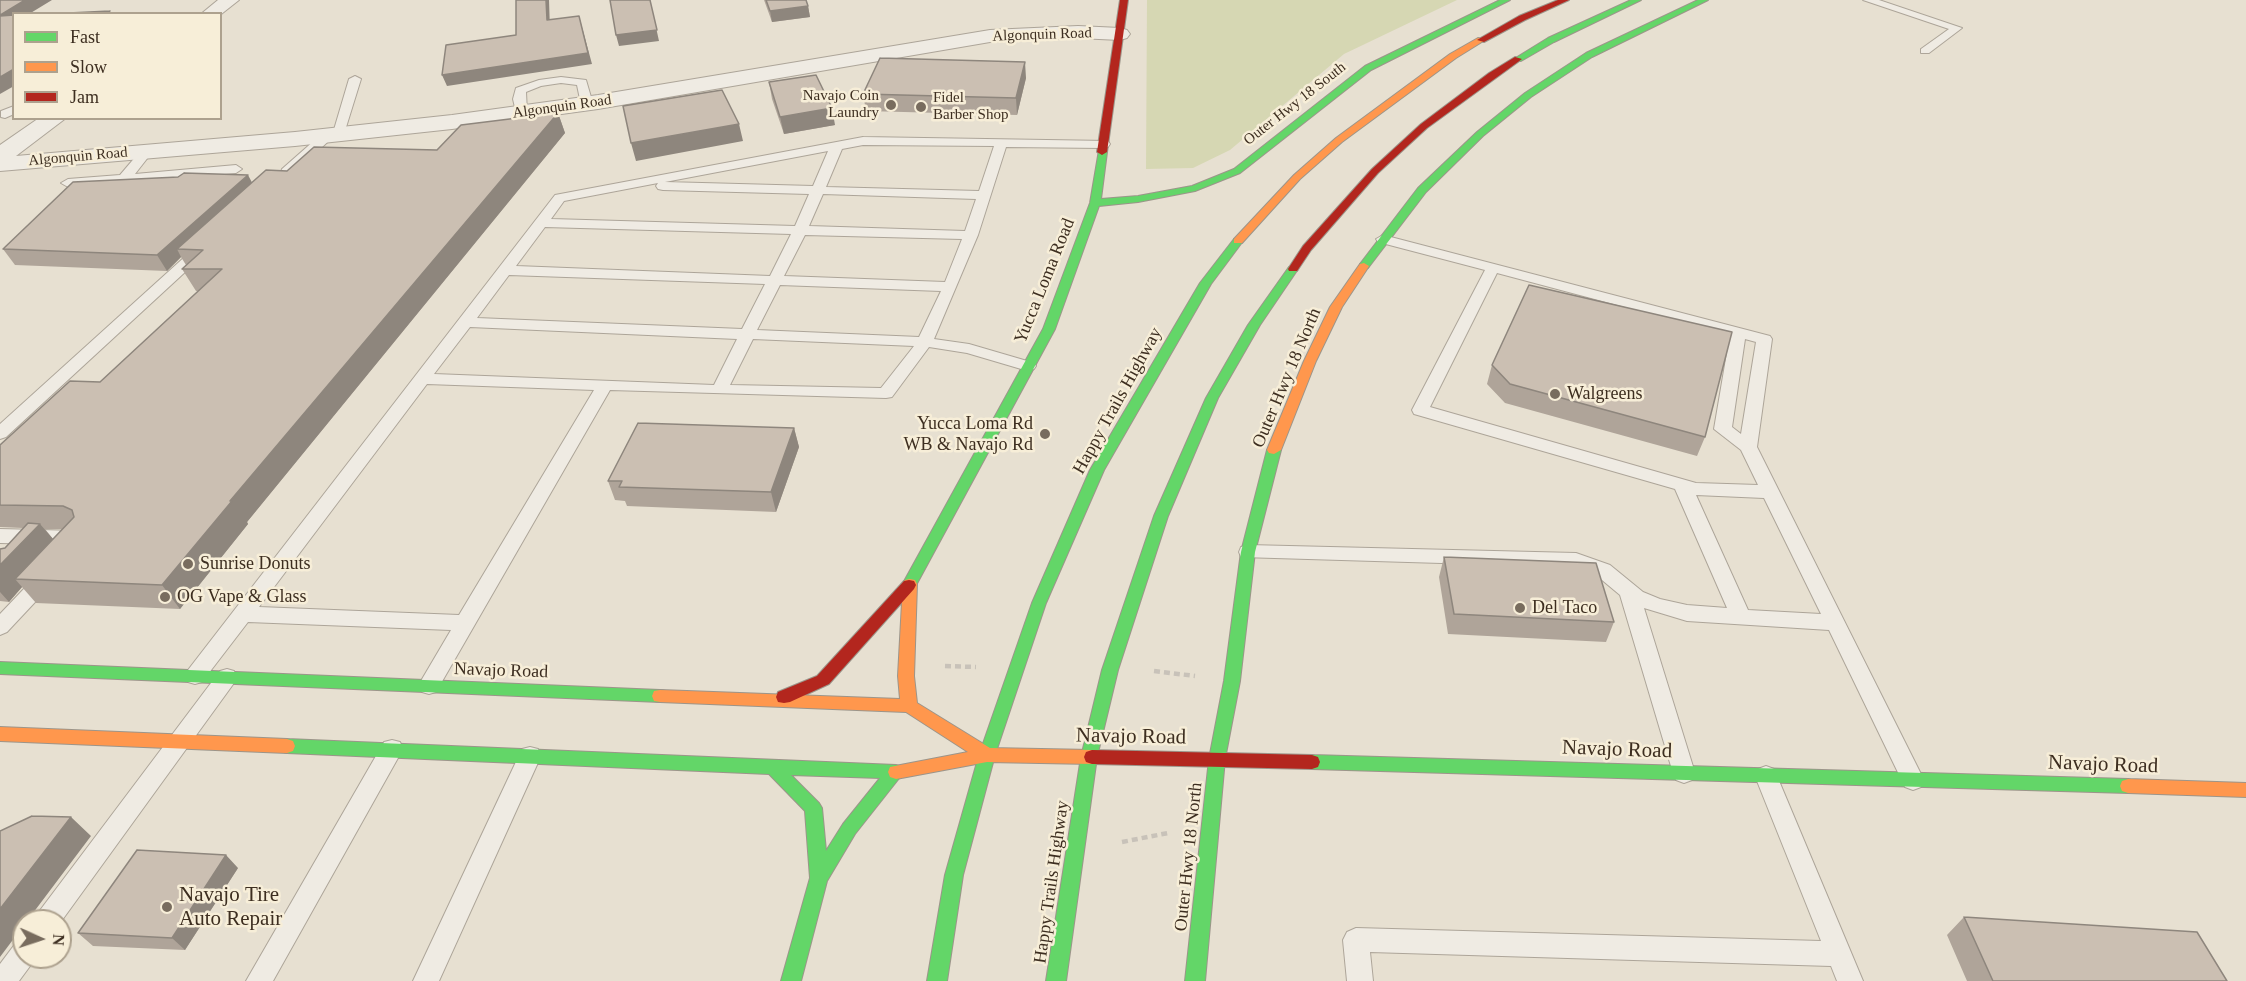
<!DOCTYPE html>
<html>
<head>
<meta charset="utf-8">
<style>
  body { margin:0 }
  #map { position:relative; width:2246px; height:981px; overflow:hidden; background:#e7e0d1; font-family:"Times New Roman",serif }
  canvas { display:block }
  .legend { position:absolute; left:12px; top:12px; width:210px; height:108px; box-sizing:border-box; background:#f7eed8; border:2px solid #ada18e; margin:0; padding:8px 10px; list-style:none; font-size:18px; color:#3d2e20 }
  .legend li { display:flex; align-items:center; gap:12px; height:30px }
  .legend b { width:30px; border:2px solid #ada18e }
  .north { position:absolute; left:12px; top:909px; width:60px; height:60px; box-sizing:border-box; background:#f7eed8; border:2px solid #ada18e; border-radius:50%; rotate:93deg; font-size:16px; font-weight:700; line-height:24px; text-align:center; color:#3d2e20 }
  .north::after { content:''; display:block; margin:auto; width:21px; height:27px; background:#786c5e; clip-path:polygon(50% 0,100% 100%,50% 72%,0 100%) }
</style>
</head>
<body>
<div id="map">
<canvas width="2246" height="981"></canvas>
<ul class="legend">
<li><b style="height:8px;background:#63d668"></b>Fast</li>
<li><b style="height:8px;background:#ff974d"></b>Slow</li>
<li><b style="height:8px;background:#b3261e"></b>Jam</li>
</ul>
<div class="north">N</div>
</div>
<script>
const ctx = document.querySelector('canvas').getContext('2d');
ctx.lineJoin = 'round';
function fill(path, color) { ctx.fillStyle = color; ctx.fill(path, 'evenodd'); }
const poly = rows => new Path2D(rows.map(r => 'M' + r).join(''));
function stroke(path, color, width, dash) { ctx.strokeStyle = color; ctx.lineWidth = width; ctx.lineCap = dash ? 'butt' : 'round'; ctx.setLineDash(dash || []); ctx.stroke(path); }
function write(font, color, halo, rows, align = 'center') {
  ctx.font = font + ' "Times New Roman",serif'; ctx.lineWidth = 5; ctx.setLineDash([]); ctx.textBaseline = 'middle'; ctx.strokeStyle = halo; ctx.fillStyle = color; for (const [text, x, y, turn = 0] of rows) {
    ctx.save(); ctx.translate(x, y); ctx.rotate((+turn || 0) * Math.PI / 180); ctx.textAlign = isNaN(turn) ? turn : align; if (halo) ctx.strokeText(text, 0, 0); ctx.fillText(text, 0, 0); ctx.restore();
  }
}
fill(poly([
  [1147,0,1457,0,1344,54,1230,150,1193,168,1146,169]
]), '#d6d7b3');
const lane = poly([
  [1863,0,1879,0,1962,28,1929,53,1921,53,1921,49,1949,29,1863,0],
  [355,76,361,79,343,137,334,136,292,175,282,175,281,172,282,169,324,132,333,133,349,79,355,76],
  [561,77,586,80,593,104,591,107,583,107,581,104,577,85,561,83,541,86,526,92,527,113,521,117,517,116,513,99,516,88,539,80,561,77],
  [14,106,14,114,5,118,1,117,1,111,14,106],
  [863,137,1108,141,1110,144,1108,147,1104,148,1006,147,978,235,934,339,969,344,1034,363,1036,366,1034,369,1028,371,967,353,929,347,892,397,886,398,610,390,436,692,429,694,422,692,418,686,451,630,248,622,202,682,195,684,188,682,185,676,188,670,555,195,863,137],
  [863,145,994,146,979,191,826,187,842,149,863,145],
  [828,151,813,186,665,182,828,151],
  [658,183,656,186,658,189,663,190,809,194,795,226,551,219,564,201,658,183],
  [823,194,976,199,965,231,809,226,823,194],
  [545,227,791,234,770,276,516,266,545,227],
  [805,235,962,239,945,282,784,276,805,235],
  [509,275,765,284,742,329,477,318,509,275],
  [780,285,941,291,919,337,757,330,780,285],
  [470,327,737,339,714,385,434,374,470,327],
  [753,339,914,346,881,388,730,385,753,339],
  [427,384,594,390,459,615,259,607,427,384],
  [147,147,153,151,135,174,236,165,242,169,236,173,124,183,68,187,61,183,68,179,120,175,143,148,147,147],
  [1383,235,1770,336,1772,339,1757,447,1924,780,1921,787,1913,790,1905,787,1829,630,1687,621,1644,608,1695,773,1692,780,1684,783,1676,780,1673,773,1620,595,1596,575,1575,567,1241,557,1239,552,1241,547,1248,545,1576,553,1610,565,1643,592,1660,599,1687,605,1727,608,1675,489,1414,414,1412,410,1485,270,1378,242,1376,239,1383,235],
  [1497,273,1730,335,1714,429,1741,450,1758,485,1696,483,1430,407,1497,273],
  [1745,339,1756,342,1741,434,1732,427,1745,339],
  [1696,495,1764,498,1821,614,1748,610,1696,495],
  [204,243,211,247,209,250,6,437,0,439,0,424,199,244,204,243],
  [0,529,79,531,86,533,88,538,86,543,79,545,0,543,0,529],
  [45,572,52,574,55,579,52,584,7,632,0,635,0,614,38,574,45,572],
  [227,669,234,671,237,677,234,683,60,923,60,921,35,921,38,913,220,671,227,669],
  [392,740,400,742,403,749,273,981,246,981,384,742,392,740],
  [530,747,538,749,541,756,439,981,413,981,522,749,530,747],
  [1766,766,1774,769,1777,776,1863,981,1837,981,1831,966,1370,952,1373,981,1347,981,1343,940,1347,932,1356,928,1821,941,1755,776,1758,769,1766,766],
  [24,941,24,957,35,957,33,962,19,981,0,981,0,964,15,944,24,941]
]);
const street = poly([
  [218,0,239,0,220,15,220,14,201,14,218,0],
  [1078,26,1120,28,1127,30,1130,34,1127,38,1120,40,1078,38,990,42,598,109,452,129,295,146,0,171,0,145,39,118,66,118,16,156,295,132,452,115,598,95,990,30,1078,26]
]);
const fast = poly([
  [1500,0,1510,0,1371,70,1240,173,1195,191,1138,202,1099,206,1055,329,914,589,904,589,902,585,1043,329,1090,203,1099,150,1107,152,1101,199,1138,196,1192,186,1234,169,1365,66,1500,0],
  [1631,0,1641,0,1554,42,1521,61,1514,59,1548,38,1631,0],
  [1698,0,1708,0,1592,57,1531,97,1483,136,1426,192,1368,268,1360,268,1360,264,1418,188,1477,132,1525,93,1586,53,1698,0],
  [1238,238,1243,241,1211,284,1104,470,1046,603,995,755,963,875,947,981,927,981,945,875,979,755,1032,603,1090,470,1200,283,1234,239,1238,238],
  [1293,266,1298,269,1260,325,1218,398,1168,516,1118,670,1097,757,1066,981,1046,981,1081,757,1102,670,1154,516,1206,398,1248,325,1289,267,1293,266],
  [1274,446,1281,450,1255,552,1240,681,1225,759,1205,981,1185,981,1209,759,1224,681,1241,552,1267,450,1274,446],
  [0,662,660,690,666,691,668,696,666,701,660,702,0,674,0,662],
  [287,739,896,765,902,767,904,772,855,834,827,881,801,981,781,981,810,878,805,811,769,774,287,753,281,751,279,746,281,741,287,739],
  [791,775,880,778,843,824,826,851,822,808,819,803,791,775],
  [1312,755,2128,779,2134,781,2136,786,2134,791,2128,793,1312,769,1306,767,1304,762,1306,757,1312,755]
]);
const slow = poly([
  [1478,38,1485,40,1456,58,1342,142,1300,179,1242,243,1234,243,1234,239,1294,175,1336,138,1450,54,1478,38],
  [1364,263,1369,266,1342,307,1316,361,1281,450,1274,454,1269,453,1267,450,1304,361,1330,307,1360,264,1364,263],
  [910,579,915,580,917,584,914,676,917,703,990,748,1092,750,1098,752,1100,757,1098,762,1092,764,987,762,896,779,890,777,888,772,890,767,968,752,906,712,660,702,654,701,652,696,654,691,660,690,900,699,898,676,903,584,905,580,910,579],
  [0,727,287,739,293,741,295,746,293,751,287,753,0,741,0,727],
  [2128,779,2246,783,2246,797,2128,793,2122,791,2120,786,2122,781,2128,779]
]);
const jam = poly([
  [1120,0,1128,0,1107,152,1102,155,1097,152,1120,0],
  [1558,0,1569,0,1525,20,1484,42,1477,40,1519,16,1558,0],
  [1515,57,1522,59,1427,128,1378,173,1311,250,1297,271,1289,271,1288,269,1303,246,1372,169,1421,124,1489,73,1515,57],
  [909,580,914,581,916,585,914,589,829,684,790,702,784,703,778,702,776,697,778,692,817,676,904,581,909,580],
  [1092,750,1312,755,1318,757,1320,762,1318,767,1312,769,1092,764,1086,762,1084,757,1086,752,1092,750]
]);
stroke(lane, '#ada599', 2);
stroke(street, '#ada599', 2);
stroke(fast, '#9c958a', 2);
stroke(slow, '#9c958a', 2);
stroke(jam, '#9c958a', 2);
stroke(poly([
  [945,666,976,667],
  [1154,671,1195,676],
  [1122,842,1168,833]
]), '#c8c2b9', 4.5, [6, 4]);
fill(lane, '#efebe3');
fill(street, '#efebe3');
fill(fast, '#63d668');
fill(slow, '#ff974d');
fill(jam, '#b3261e');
fill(poly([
  [764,0,806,0,808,6,810,17,772,22],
  [1026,78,1017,115,866,111,863,94],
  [769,82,835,125,784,134,772,99],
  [558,113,565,133,247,522,248,524,180,609,36,603,22,587,9,602,0,601,0,549,5,548,23,528,0,527,0,445,100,382,199,291,196,291,182,269,186,265,181,257,167,271,15,265,3,249,252,183,287,171,437,150],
  [45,529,62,529,53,539],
  [1492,365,1705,437,1697,456,1505,403,1487,384],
  [794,428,799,447,776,512,627,506,625,501,615,500,608,481],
  [1444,557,1614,622,1606,642,1448,634,1439,577],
  [238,868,185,950,93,946,78,933],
  [1964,917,2227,981,1967,981,1947,935]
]), '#afa499');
fill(poly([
  [25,0,52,0,29,14,14,14,14,22,0,20,0,15],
  [546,0,549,0,550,31,547,20],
  [650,0,659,41,619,46,616,35],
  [808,6,810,17,772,22,770,11],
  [579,16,592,64,447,86,442,75],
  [1025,62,1026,78,1017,115,1016,98],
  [14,69,14,86,0,94,0,77],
  [832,108,835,125,784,134,780,117],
  [558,113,565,133,247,522,248,524,180,609,162,585,230,501],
  [739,124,743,141,636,161,631,143],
  [248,175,256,190,177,249,181,257,167,271,157,255],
  [794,428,799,447,776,512,771,492],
  [40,524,60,547,15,579,22,587,9,602,0,592,0,565],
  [71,817,91,836,27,921,24,921,24,925,0,957,0,909],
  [226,855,238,868,185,950,172,938]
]), '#8e867d');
const building = poly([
  [0,0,25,0,0,15,0,0],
  [516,0,546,0,547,20,579,16,588,53,442,75,446,45,516,35,516,0],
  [610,0,650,0,657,30,616,35,610,0],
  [766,0,806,0,808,6,770,11,766,0],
  [110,11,105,14,48,14,110,11],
  [14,15,14,69,0,77,0,16,14,15],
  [880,58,1025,62,1016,98,863,94,880,58],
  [816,75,832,108,780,117,769,82,816,75],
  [722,90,739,124,631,143,623,106,722,90],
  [558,113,230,501,232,501,162,585,15,579,74,517,72,510,63,506,0,505,0,445,70,381,100,382,222,269,182,269,203,250,177,249,266,170,287,171,314,147,437,150,461,125,558,113],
  [184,173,248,175,157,255,3,249,73,182,178,177,184,173],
  [1529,285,1732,332,1705,437,1510,384,1492,365,1529,285],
  [638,423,794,428,771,492,619,487,622,481,608,481,638,423],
  [28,523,40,524,0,565,0,549,5,548,28,523],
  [1444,557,1596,563,1614,622,1454,614,1444,557],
  [32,816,71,817,0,909,0,831,32,816],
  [137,850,226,855,172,938,78,933,137,850],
  [1964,917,2197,932,2227,981,1993,981,1964,917]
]);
fill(building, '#cbbfb2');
stroke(building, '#8e867d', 1.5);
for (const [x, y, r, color] of [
  [891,105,6,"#786c5e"],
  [921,107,6,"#786c5e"],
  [1555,394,6,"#786c5e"],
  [1045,434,6,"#786c5e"],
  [188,564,6,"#786c5e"],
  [165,597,6,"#786c5e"],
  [1520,608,6,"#786c5e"],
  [167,907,6,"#786c5e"]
]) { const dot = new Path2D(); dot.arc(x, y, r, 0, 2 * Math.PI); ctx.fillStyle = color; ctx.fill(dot); stroke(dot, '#f7eed8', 2); }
write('15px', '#3d2e20', '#f7eed8', [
  ["Algonquin Road",1042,35,-2],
  ["Outer Hwy 18 South",1295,104,-38],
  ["Algonquin Road",562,107,-8],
  ["Algonquin Road",78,157,-5]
]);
write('15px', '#3d2e20', '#f7eed8', [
  ["Navajo Coin",879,96],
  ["Laundry",879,113],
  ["Fidel",933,98,"left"],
  ["Barber Shop",933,115,"left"]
], 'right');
write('18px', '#3d2e20', '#f7eed8', [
  ["Yucca Loma Road",1045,281,-68],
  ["Outer Hwy 18 North",1287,378,-67],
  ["Happy Trails Highway",1118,401,-61],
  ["Navajo Road",501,671,2],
  ["Outer Hwy 18 North",1189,857,-84],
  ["Happy Trails Highway",1052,882,-82]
]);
write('18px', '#3d2e20', '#f7eed8', [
  ["Walgreens",1567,394],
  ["Yucca Loma Rd",1033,424,"right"],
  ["WB & Navajo Rd",1033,445,"right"],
  ["Sunrise Donuts",200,564],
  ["OG Vape & Glass",177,597],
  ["Del Taco",1532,608]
], 'left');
write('21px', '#3d2e20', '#f7eed8', [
  ["Navajo Road",1131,737,1],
  ["Navajo Road",1617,750,2],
  ["Navajo Road",2103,765,2]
]);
write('21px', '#3d2e20', '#f7eed8', [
  ["Navajo Tire",179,895],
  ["Auto Repair",179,919]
], 'left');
</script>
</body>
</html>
